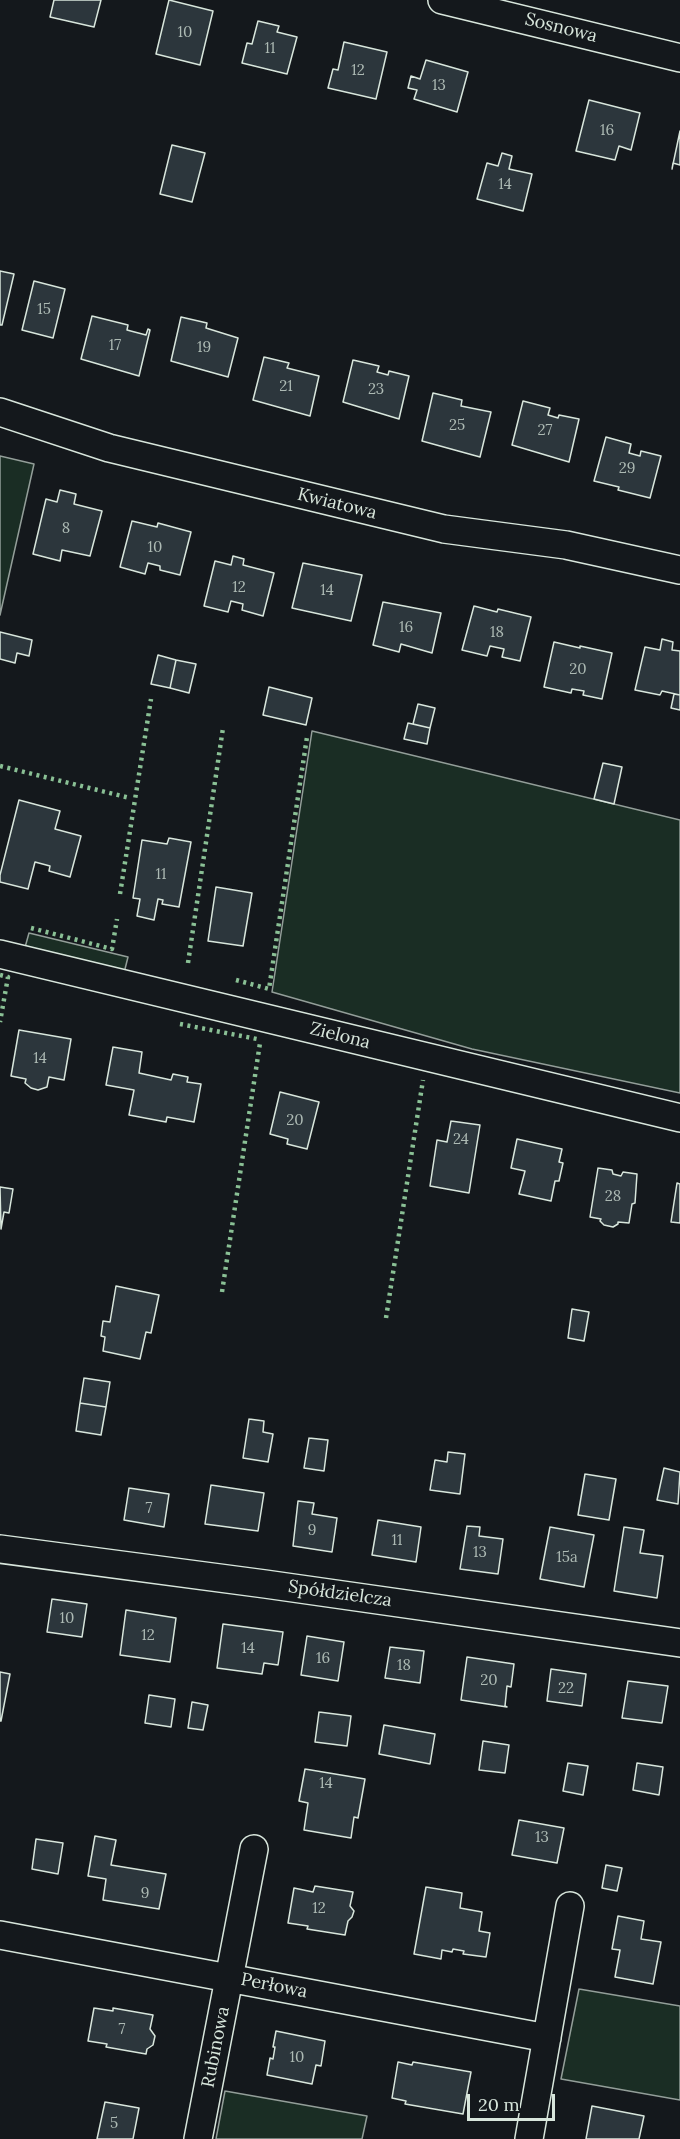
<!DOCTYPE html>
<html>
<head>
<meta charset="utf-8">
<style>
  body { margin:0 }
  #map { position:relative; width:680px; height:2139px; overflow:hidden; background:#14181c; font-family:Lora,serif }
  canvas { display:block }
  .scale { position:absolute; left:467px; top:2094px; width:88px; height:27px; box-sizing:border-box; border:3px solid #d8e6dc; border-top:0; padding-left:8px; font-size:18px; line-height:21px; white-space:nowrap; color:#d8e6dc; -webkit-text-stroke:4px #14181c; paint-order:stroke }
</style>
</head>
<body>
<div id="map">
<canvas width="680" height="2139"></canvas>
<div class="scale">20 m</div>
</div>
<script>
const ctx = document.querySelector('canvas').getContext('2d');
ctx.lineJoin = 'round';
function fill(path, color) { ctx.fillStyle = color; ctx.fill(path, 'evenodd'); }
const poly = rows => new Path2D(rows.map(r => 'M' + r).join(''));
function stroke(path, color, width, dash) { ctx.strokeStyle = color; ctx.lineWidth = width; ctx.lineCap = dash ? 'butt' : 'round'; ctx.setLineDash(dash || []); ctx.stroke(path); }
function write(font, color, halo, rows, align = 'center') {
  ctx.font = font + ' Lora,serif'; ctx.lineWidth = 4.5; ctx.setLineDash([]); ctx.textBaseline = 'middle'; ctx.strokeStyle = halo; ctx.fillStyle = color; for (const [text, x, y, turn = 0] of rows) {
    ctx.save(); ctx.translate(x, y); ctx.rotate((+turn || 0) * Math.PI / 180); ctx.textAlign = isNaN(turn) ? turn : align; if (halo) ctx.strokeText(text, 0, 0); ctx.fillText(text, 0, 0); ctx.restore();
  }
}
const green = poly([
  [0,456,34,464,0,615,0,456],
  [312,731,680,820,680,1093,472,1049,272,992,312,731],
  [29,933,128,957,123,977,24,951,29,933],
  [579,1989,680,2006,680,2100,561,2079,579,1989],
  [225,2091,367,2116,362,2139,216,2139,225,2091]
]);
fill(green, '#1a2d24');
stroke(green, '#939e99', 1.5);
const building = poly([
  [54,0,101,0,94,27,50,17,54,0],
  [169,0,213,11,200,65,156,54,169,0],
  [258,21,279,26,277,32,297,37,287,74,242,63,247,43,252,44,258,21],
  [344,42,387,52,376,99,328,88,333,69,338,70,344,42],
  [426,60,468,72,457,112,414,99,417,90,408,88,411,76,420,79,426,60],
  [589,100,640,113,631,150,619,146,615,160,576,151,589,100],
  [680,131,680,165,673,163,672,169,680,131],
  [172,145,205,153,192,202,160,194,172,145],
  [502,153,512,156,509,169,532,174,523,211,477,199,487,163,498,166,502,153],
  [0,271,14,274,2,325,0,325,0,271],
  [34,281,65,289,53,338,22,330,34,281],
  [92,316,128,325,127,330,146,335,148,329,150,330,139,376,81,359,92,316],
  [181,317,207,323,206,328,238,338,228,377,171,361,181,317],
  [264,357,289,363,287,368,319,376,310,416,253,400,264,357],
  [353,360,379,366,377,372,388,375,389,371,409,376,399,419,343,402,353,360],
  [433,393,462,400,461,406,491,412,480,457,422,441,433,393],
  [523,401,550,408,548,415,558,418,559,415,579,419,569,462,512,445,523,401],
  [606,437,631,444,629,453,640,456,641,451,661,456,650,498,618,490,619,487,594,481,606,437],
  [60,490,76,494,74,504,102,511,90,556,62,550,60,561,33,554,46,499,57,502,60,490],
  [132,521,157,527,158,523,191,532,180,575,160,570,160,566,148,563,145,574,120,567,132,521],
  [233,556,244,559,243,565,274,573,263,616,242,610,243,604,231,601,228,612,204,606,215,561,231,565,233,556],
  [303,563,362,575,351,621,292,608,303,563],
  [383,602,441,613,432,653,401,644,399,652,373,645,383,602],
  [474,606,497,612,498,609,531,617,520,661,502,657,504,649,490,646,487,656,462,650,474,606],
  [0,632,32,640,29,656,17,653,15,663,0,659,0,632],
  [662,639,673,642,672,650,680,651,680,695,662,691,660,695,635,690,645,647,660,650,662,639],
  [554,642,580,648,580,646,612,653,602,699,583,695,584,691,572,689,571,693,544,687,554,642],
  [158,655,176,660,170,688,151,684,158,655],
  [176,660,196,664,189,693,170,688,176,660],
  [269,687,312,698,306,725,263,715,269,687],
  [674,694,680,695,680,710,671,708,674,694],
  [418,704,435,708,430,728,413,724,418,704],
  [408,723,430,728,427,744,404,739,408,723],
  [603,763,622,767,614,804,594,799,603,763],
  [19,800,60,811,55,829,81,836,70,877,49,871,50,866,35,862,28,889,0,882,0,875,19,800],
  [169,838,191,842,179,907,162,904,163,900,158,899,154,920,137,916,140,899,133,898,142,840,167,844,169,838],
  [216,887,252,893,243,946,208,941,216,887],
  [19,1030,71,1039,64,1080,49,1077,47,1087,38,1090,31,1088,25,1083,26,1079,11,1076,19,1030],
  [113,1047,142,1052,139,1073,171,1080,173,1074,188,1077,187,1082,201,1084,194,1122,167,1117,166,1122,129,1115,134,1090,106,1085,113,1047],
  [280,1092,319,1102,307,1149,287,1144,288,1139,270,1134,280,1092],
  [451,1121,480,1125,469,1193,430,1186,437,1140,447,1142,451,1121],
  [517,1139,562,1149,559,1162,563,1163,559,1181,555,1181,551,1201,519,1194,525,1171,511,1168,517,1139],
  [598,1168,612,1170,613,1174,621,1176,623,1172,637,1174,635,1203,632,1204,629,1223,618,1222,618,1224,613,1227,604,1225,600,1221,601,1219,590,1217,598,1168],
  [677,1183,680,1184,680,1223,671,1222,677,1183],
  [0,1187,13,1189,9,1213,4,1212,1,1229,0,1187],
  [116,1286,159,1295,151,1333,146,1332,140,1359,103,1351,105,1337,101,1336,103,1321,110,1322,116,1286],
  [572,1309,589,1312,584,1341,568,1338,572,1309],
  [84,1378,110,1382,106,1407,80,1403,84,1378],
  [80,1403,106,1407,101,1435,76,1431,80,1403],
  [249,1419,264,1421,263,1432,273,1434,268,1462,243,1458,249,1419],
  [309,1438,328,1440,324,1471,304,1468,309,1438],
  [448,1452,465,1454,460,1494,430,1490,435,1460,447,1462,448,1452],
  [664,1468,680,1472,678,1504,657,1500,664,1468],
  [585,1474,616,1479,609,1520,578,1515,585,1474],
  [211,1485,264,1493,258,1531,205,1524,211,1485],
  [129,1488,169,1494,164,1527,124,1520,129,1488],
  [298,1501,314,1503,312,1514,337,1518,332,1552,293,1546,298,1501],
  [378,1520,421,1527,416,1562,372,1555,378,1520],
  [467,1526,480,1527,479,1536,503,1539,498,1574,460,1569,467,1526],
  [550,1527,594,1535,584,1587,540,1579,550,1527],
  [624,1527,644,1530,640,1553,663,1556,657,1598,614,1591,624,1527],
  [52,1599,87,1604,82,1637,47,1632,52,1599],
  [126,1610,176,1618,170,1662,120,1655,126,1610],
  [223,1624,283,1632,278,1665,264,1663,262,1674,217,1668,223,1624],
  [307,1636,344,1642,338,1681,301,1675,307,1636],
  [390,1647,424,1651,420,1683,385,1678,390,1647],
  [467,1657,514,1664,511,1687,507,1686,505,1706,507,1707,461,1700,467,1657],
  [551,1669,586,1674,582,1706,547,1701,551,1669],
  [0,1672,10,1674,1,1721,0,1721,0,1672],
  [628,1681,668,1686,662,1723,622,1718,628,1681],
  [149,1695,175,1699,171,1727,145,1723,149,1695],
  [192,1702,208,1705,203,1730,188,1728,192,1702],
  [319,1712,351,1716,347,1746,315,1742,319,1712],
  [384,1725,435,1734,430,1764,379,1754,384,1725],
  [483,1741,509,1745,505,1773,479,1770,483,1741],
  [568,1763,588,1766,583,1795,563,1791,568,1763],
  [637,1763,663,1767,659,1795,633,1790,637,1763],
  [305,1769,365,1779,358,1818,354,1817,351,1838,304,1830,308,1803,299,1801,305,1769],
  [519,1820,564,1828,557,1863,512,1855,519,1820],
  [95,1836,116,1840,111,1865,166,1874,159,1909,103,1900,106,1879,88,1876,95,1836],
  [36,1839,63,1843,58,1874,32,1869,36,1839],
  [606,1865,622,1868,617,1891,602,1888,606,1865],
  [315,1886,353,1892,350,1906,354,1911,352,1917,348,1921,345,1935,307,1929,308,1926,288,1923,294,1888,313,1892,315,1886],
  [426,1887,462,1893,460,1908,482,1912,479,1931,490,1933,486,1957,463,1954,464,1951,453,1949,452,1952,442,1950,441,1959,414,1954,426,1887],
  [618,1916,644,1921,641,1939,661,1942,653,1984,615,1977,620,1950,612,1949,618,1916],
  [94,2008,113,2011,113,2008,153,2015,150,2029,155,2036,153,2045,147,2049,146,2054,106,2047,107,2044,88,2041,94,2008],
  [276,2031,325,2041,321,2066,316,2065,312,2084,267,2075,270,2058,273,2059,275,2047,273,2047,276,2031],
  [398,2062,412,2065,413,2062,471,2072,463,2114,405,2104,406,2101,392,2098,398,2062],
  [105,2102,139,2108,133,2139,97,2139,105,2102],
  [592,2106,644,2116,639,2139,586,2139,592,2106]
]);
fill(building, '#2c363c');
stroke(building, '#d8e6dc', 1.5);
const street = poly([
  [442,0,680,58],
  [0,412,109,448,444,529,566,545,680,570],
  [0,954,680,1118],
  [0,1549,265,1584,680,1643],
  [0,1935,547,2038],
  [198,2139,254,1849],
  [529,2139,570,1906]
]);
stroke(street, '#d8e6dc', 30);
stroke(street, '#14181c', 27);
stroke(poly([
  [0,766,130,798],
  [120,894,151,699],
  [31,928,112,949,117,919],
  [188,963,223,728],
  [0,975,8,977,0,1022],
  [236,980,269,989,307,737],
  [180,1024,257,1039],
  [222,1292,260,1043],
  [386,1318,423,1080]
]), '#8ac095', 4.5, [3, 4.5]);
write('15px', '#adbab4', null, [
  ["10",185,33],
  ["11",270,49],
  ["12",358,71],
  ["13",439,86],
  ["16",607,131],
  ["14",505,185],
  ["15",44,310],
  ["17",115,346],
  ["19",204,348],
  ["21",286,387],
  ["23",376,390],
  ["25",457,426],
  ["27",545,431],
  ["29",627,469],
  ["8",66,529],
  ["10",155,548],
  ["12",239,588],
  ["14",327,591],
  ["16",406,628],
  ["18",497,633],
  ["20",578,670],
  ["11",161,875],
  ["14",40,1059],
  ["20",295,1121],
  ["24",461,1140],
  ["28",613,1197],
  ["7",149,1509],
  ["9",312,1531],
  ["11",397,1541],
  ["13",480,1553],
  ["15a",567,1558],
  ["10",67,1619],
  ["12",148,1636],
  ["14",248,1649],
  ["16",323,1659],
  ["18",404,1666],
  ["20",489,1681],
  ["22",566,1689],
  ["14",326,1784],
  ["13",542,1838],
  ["9",145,1894],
  ["12",319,1909],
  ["7",122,2030],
  ["10",297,2058],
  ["5",114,2124]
]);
write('18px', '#d8e6dc', '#14181c', [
  ["Sosnowa",561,28,14],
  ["Kwiatowa",337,504,14],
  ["Zielona",340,1036,14],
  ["Spółdzielcza",340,1594,8],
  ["Perłowa",274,1986,11],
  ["Rubinowa",216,2047,-79]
]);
</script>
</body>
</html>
